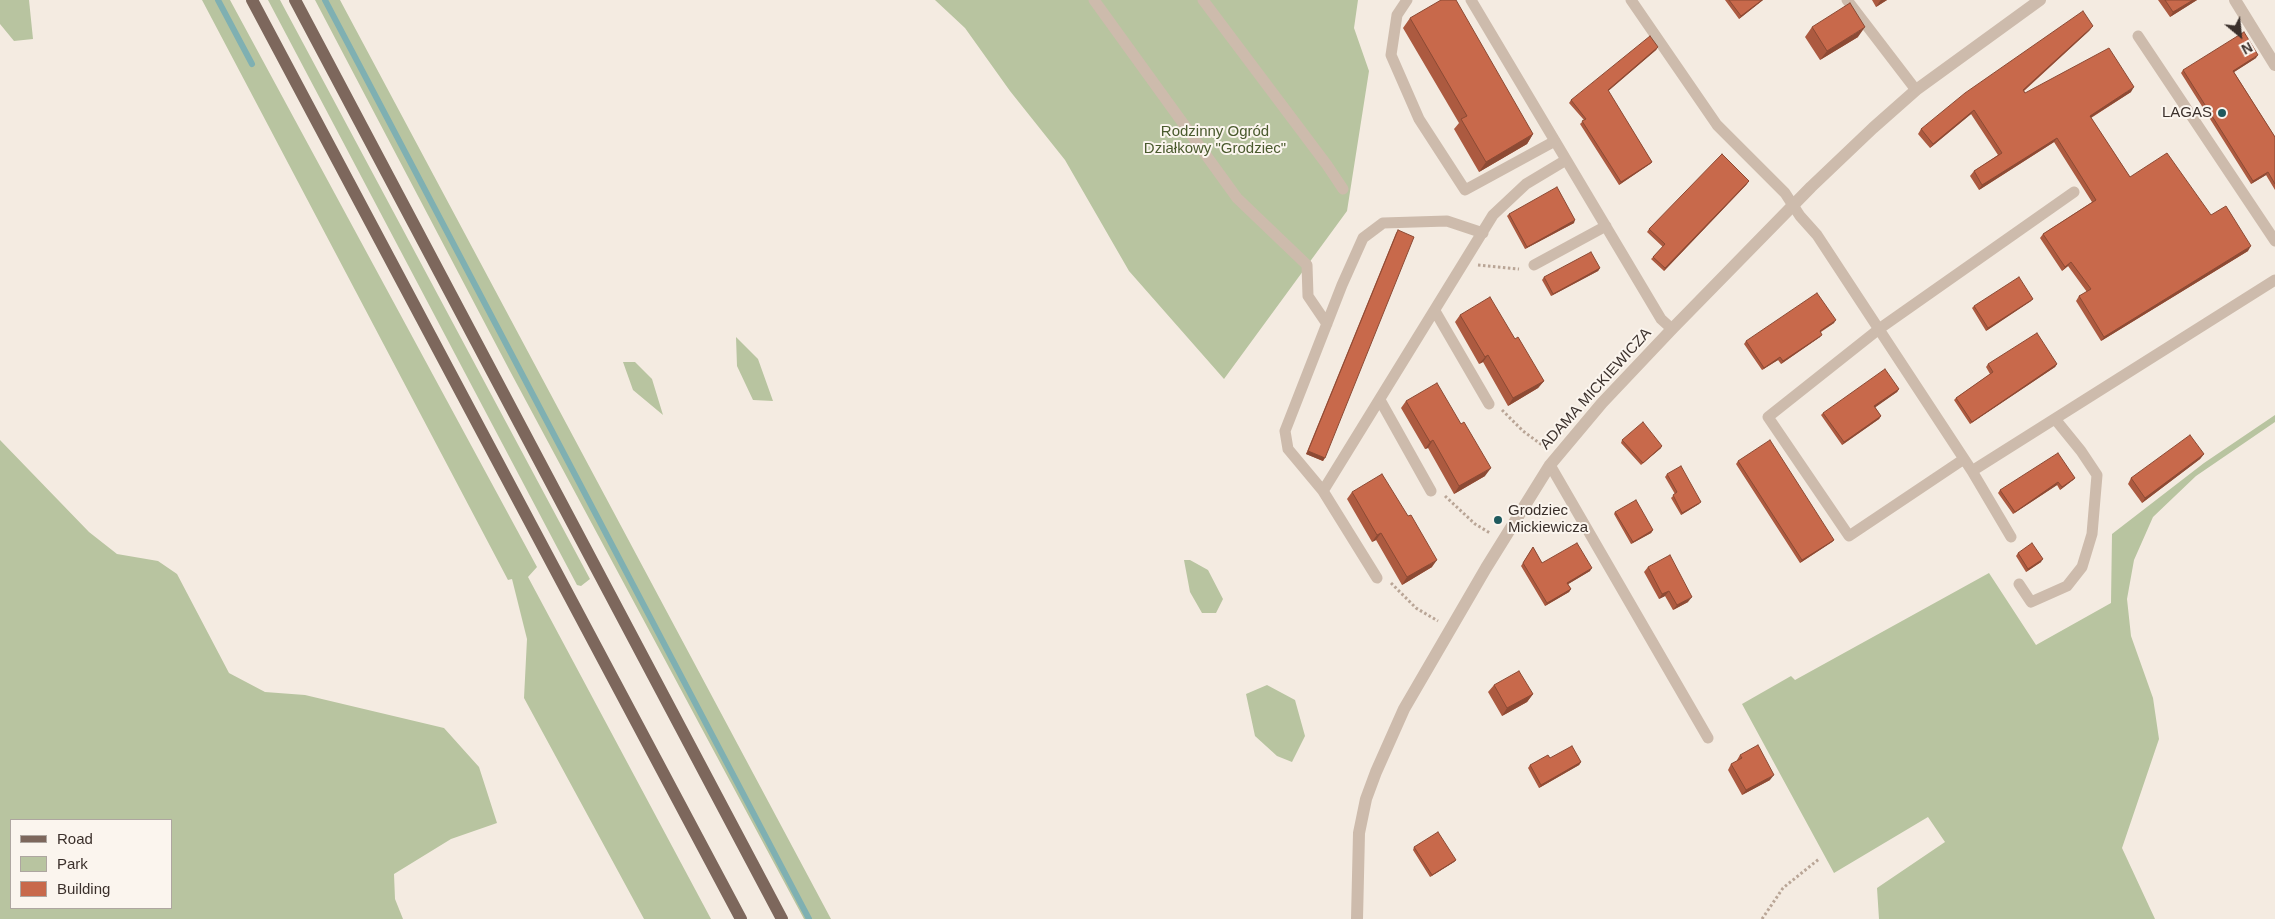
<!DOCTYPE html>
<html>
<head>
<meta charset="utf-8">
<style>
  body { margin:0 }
  #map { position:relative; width:2275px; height:919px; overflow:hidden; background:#f4ebe1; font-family:Helvetica,sans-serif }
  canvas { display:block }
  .legend { position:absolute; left:10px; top:819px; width:162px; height:90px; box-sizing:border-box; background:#fbf5ee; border:1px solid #aea6a0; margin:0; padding:6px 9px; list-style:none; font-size:15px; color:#3b302b }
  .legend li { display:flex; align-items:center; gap:10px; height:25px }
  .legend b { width:25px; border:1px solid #aea6a0 }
  .north { position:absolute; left:2215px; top:10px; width:50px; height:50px; -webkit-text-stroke:4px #fbf5ee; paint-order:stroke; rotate:152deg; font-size:14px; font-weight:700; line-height:20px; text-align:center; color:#3b302b }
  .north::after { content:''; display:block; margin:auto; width:18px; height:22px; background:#3b302b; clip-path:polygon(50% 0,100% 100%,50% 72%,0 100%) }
</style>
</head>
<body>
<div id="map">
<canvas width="2275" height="919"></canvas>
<ul class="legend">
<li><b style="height:6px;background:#7d675c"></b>Road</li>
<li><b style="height:14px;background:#b8c4a0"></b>Park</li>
<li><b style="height:14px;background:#c8694b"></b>Building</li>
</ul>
<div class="north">N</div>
</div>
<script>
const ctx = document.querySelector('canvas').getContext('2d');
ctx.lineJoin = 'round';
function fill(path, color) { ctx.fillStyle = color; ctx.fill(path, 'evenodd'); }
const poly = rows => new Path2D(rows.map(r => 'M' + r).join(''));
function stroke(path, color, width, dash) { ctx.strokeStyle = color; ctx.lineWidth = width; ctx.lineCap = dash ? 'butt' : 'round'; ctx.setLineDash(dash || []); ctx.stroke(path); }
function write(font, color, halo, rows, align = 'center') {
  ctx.font = font + ' Helvetica,sans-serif'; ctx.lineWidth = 4; ctx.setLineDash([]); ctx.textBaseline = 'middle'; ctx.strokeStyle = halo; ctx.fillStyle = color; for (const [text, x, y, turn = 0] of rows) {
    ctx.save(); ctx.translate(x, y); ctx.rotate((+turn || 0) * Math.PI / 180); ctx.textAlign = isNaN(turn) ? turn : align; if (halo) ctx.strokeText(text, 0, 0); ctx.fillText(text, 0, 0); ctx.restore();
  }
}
fill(poly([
  [0,0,29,0,33,39,14,41,0,24],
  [202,0,230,0,537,567,528,577,711,919,644,919,524,698,527,639,512,579,508,580],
  [268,0,280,0,590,579,581,586,577,585],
  [315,0,340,0,831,919,804,919,511,373],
  [935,0,1358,0,1354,28,1369,71,1347,211,1224,379,1129,271,1065,160,1010,91,965,28],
  [736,337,758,359,773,401,753,400,737,366],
  [623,362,635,362,652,379,663,415,633,390],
  [2275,415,2275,422,2196,476,2153,517,2134,560,2127,599,2131,636,2153,698,2159,739,2122,848,2155,919,1879,919,1877,888,1945,842,1928,817,1834,873,1742,704,1791,676,1795,680,1989,573,2036,645,2111,603,2112,534,2204,463],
  [0,440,89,532,117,554,158,561,177,574,229,673,265,692,305,695,444,728,479,767,497,823,451,839,394,874,395,899,403,919,0,919],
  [11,820,171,820,171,908,11,908],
  [1184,560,1190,560,1208,570,1223,599,1216,613,1202,613,1190,592],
  [1267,685,1295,700,1305,736,1292,762,1277,756,1255,736,1246,694]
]), '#b8c4a0');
stroke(poly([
  [218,0,252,64],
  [325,0,809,919]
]), '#7fb0b2', 6);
stroke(poly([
  [1478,265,1519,269],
  [1502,410,1523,431,1546,448],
  [1445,496,1475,524,1490,533],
  [1391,583,1416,608,1438,621],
  [1762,919,1783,888,1819,859]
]), '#b9a596', 3, [2.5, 2.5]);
stroke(poly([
  [1094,0,1237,198,1307,265,1308,296,1327,324],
  [1203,0,1327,165,1343,189],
  [1407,0,1397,15,1391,55,1419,119,1465,190,1555,141],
  [1471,0,1661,319,1672,329],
  [1631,0,1717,125,1785,193,1800,216,1817,235,1972,471,2011,537],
  [1847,0,1916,90],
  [2138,36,2275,241],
  [1534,265,1606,226],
  [1435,311,1489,404],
  [1380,400,1431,491],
  [1964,459,1849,536,1768,417,1879,329,2074,192],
  [1550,465,1708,738],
  [1972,471,2275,280],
  [1323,491,1493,215,1526,184,1566,160],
  [1377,578,1323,491,1288,449,1285,431,1342,285,1363,238,1383,223,1447,221,1483,233],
  [2019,584,2031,602,2067,586,2082,567,2092,534,2097,475,2081,451,2055,419]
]), '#cdbbac', 11);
stroke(poly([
  [2235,0,2275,65]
]), '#cdbbac', 12);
stroke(poly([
  [1357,919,1359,833,1366,799,1376,772,1404,709,1486,568,1550,465,1602,403,1672,329,1811,187,1873,128,1916,90,2040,0]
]), '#cdbbac', 12);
stroke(poly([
  [252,0,741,919],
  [295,0,782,919]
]), '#7d675c', 12);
fill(poly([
  [1725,0,1763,0,1739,19],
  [1872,0,1887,0,1876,7],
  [2158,0,2197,0,2170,17],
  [1410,18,1533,134,1527,144,1479,172,1454,129,1459,123,1403,28],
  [1812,27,1858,37,1820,60,1805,37],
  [2090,30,2024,91,2025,93,2131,92,2091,118,2130,177,2211,215,2248,251,2101,341,2076,301,2079,296,2087,292,2068,266,2062,271,2040,238,2043,234,2092,202,2054,142,1979,190,1970,176,1974,171,1998,155,1971,114,1930,148,1918,134,1921,129],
  [1658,47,1656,50,1608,91,1652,162,1650,164,1619,185,1580,124,1584,120,1569,103,1571,100],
  [2256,58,2234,72,2275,137,2275,190,2266,175,2251,184,2181,73,2183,70],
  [1747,184,1664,271,1651,259,1663,247,1647,232,1649,229],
  [1509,214,1574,223,1525,249,1507,216],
  [1398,230,1323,461,1306,454,1396,233],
  [1600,268,1598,271,1551,296,1542,280,1544,277],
  [2031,301,1986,331,1972,308,1974,306],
  [1460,315,1515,339,1544,381,1538,388,1508,406,1483,362,1479,364,1455,322],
  [1834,323,1821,332,1820,337,1781,364,1778,360,1762,370,1744,344,1746,341],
  [1988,364,2057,364,2055,367,1970,424,1954,400,1956,398,1990,374,1986,367],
  [1899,389,1897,392,1875,407,1881,416,1879,419,1842,445,1821,415,1823,413],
  [1406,401,1461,424,1485,476,1454,494,1428,448,1425,449,1401,408],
  [1622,440,1661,448,1641,465,1621,443],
  [2204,454,2200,459,2142,503,2128,484,2131,478],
  [1738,461,1834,540,1832,542,1800,563,1736,464],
  [1667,474,1699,504,1681,515,1671,498,1675,494,1665,477],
  [2075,478,2073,480,2060,490,2057,485,2013,514,1998,493,2000,490],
  [1352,492,1432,567,1402,585,1376,540,1372,542,1347,499],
  [1615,512,1653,530,1651,533,1631,544,1614,514],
  [1533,547,1542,563,1590,571,1568,584,1571,589,1569,592,1545,606,1521,566],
  [2018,553,2041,562,2026,572,2016,556],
  [1648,567,1688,602,1673,610,1665,596,1659,599,1644,572],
  [1494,685,1533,694,1527,702,1502,716,1488,692],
  [1740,755,1770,780,1742,795,1728,770,1731,764,1737,761,1737,760],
  [1550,758,1581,762,1579,765,1539,788,1528,768,1530,765],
  [1414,847,1456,860,1454,862,1430,877,1413,850]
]), '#ac5a40');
fill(poly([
  [1762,0,1763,0,1739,19,1741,16],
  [1881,0,1887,0,1876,7,1880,1],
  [2193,0,2197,0,2170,17,2173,12],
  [2093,26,2090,30,2020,94,2023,90],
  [1865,27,1858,37,1820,60,1827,51],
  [1658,47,1656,50,1606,93,1608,90],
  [2258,55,2256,58,2231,74,2233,71],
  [2134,87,2131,92,2087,120,2090,116],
  [1974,110,1971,114,1930,148,1933,144],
  [1533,134,1527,144,1479,172,1486,162],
  [2057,138,2054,142,1979,190,1982,185],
  [1652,162,1650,164,1619,185,1621,182],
  [2268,172,2266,175,2251,184,2253,181],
  [1749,181,1747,184,1664,271,1665,268],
  [1575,220,1574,223,1525,249,1527,247],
  [2251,246,2248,251,2101,341,2104,337],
  [2071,262,2068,266,2062,271,2065,267],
  [1600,268,1598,271,1551,296,1553,294],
  [2033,299,2031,301,1986,331,1988,328],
  [1836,320,1834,323,1818,333,1820,331],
  [1822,335,1820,337,1781,364,1783,361],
  [1488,355,1483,362,1479,364,1485,357],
  [1780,357,1778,360,1762,370,1764,368],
  [2057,364,2055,367,1970,424,1972,422],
  [1544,381,1538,388,1508,406,1513,398],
  [1899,389,1897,392,1873,409,1874,406],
  [1881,416,1879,419,1842,445,1844,442],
  [1433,440,1428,448,1425,449,1430,442],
  [1662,446,1661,448,1641,465,1643,463],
  [1308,451,1325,458,1323,461,1306,454],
  [2204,454,2200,459,2142,503,2145,498],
  [1491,468,1485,476,1454,494,1459,486],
  [2075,478,2073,480,2060,490,2062,487],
  [2058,482,2057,485,2013,514,2015,512],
  [1701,502,1699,504,1681,515,1682,513],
  [1653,530,1651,533,1631,544,1633,542],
  [1381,533,1376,540,1372,542,1377,535],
  [1834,540,1832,542,1800,563,1802,560],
  [2043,559,2041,562,2026,572,2028,569],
  [1437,560,1432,567,1402,585,1407,577],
  [1592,568,1590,571,1565,586,1567,583],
  [1571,589,1569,592,1545,606,1547,603],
  [1669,591,1665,596,1659,599,1662,594],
  [1692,597,1688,602,1673,610,1677,605],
  [1533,694,1527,702,1502,716,1507,708],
  [1581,762,1579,765,1539,788,1541,785],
  [1774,775,1770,780,1742,795,1746,790],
  [1456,860,1454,862,1430,877,1432,875]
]), '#8c4a34');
const building = poly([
  [1441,0,1456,0,1533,134,1486,162,1461,119,1467,116,1410,18,1441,0],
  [1729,0,1762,0,1741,16,1729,0],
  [2165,0,2193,0,2173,12,2165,0],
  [1850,3,1865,27,1827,51,1812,27,1850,3],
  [2083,11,2093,26,2023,90,2025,93,2109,48,2134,87,2090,116,2130,177,2167,153,2211,215,2226,206,2251,246,2104,337,2079,296,2091,289,2071,262,2065,267,2043,234,2096,200,2057,138,1982,185,1974,171,2002,153,1974,110,1933,144,1921,129,1965,93,2083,11],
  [2244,32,2258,55,2233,71,2275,137,2275,184,2268,172,2253,181,2183,70,2244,32],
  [1650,36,1658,47,1608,90,1652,162,1621,182,1582,121,1586,119,1571,100,1650,36],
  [1722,154,1749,181,1665,268,1653,257,1665,244,1649,229,1722,154],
  [1557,187,1575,220,1527,247,1509,214,1557,187],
  [1398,230,1414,237,1325,458,1308,451,1398,230],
  [1591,252,1600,268,1553,294,1544,277,1591,252],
  [2019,277,2033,299,1988,328,1974,306,2019,277],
  [1817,293,1836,320,1820,331,1822,335,1783,361,1780,357,1764,368,1746,341,1817,293],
  [1490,297,1515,339,1518,337,1544,381,1513,398,1488,355,1485,357,1460,315,1490,297],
  [2037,333,2057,364,1972,422,1956,398,1993,372,1988,364,2037,333],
  [1885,369,1899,389,1874,406,1881,416,1844,442,1823,413,1885,369],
  [1437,383,1461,424,1464,422,1491,468,1459,486,1433,440,1430,442,1406,401,1437,383],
  [1643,422,1662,446,1643,463,1622,440,1643,422],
  [2190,435,2204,454,2145,498,2131,478,2190,435],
  [1770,440,1834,540,1802,560,1738,461,1770,440],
  [2058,453,2075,478,2062,487,2058,482,2015,512,2000,490,2058,453],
  [1681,466,1701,502,1682,513,1673,495,1677,492,1667,474,1681,466],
  [1382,474,1408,516,1411,515,1437,560,1407,577,1381,533,1377,535,1352,492,1382,474],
  [1636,500,1653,530,1633,542,1615,512,1636,500],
  [1577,543,1592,568,1567,583,1571,589,1547,603,1523,563,1533,547,1542,563,1577,543],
  [2032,543,2043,559,2028,569,2018,553,2032,543],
  [1670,555,1692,597,1677,605,1669,591,1662,594,1648,567,1670,555],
  [1519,671,1533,694,1507,708,1494,685,1519,671],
  [1758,745,1774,775,1746,790,1731,764,1742,758,1740,755,1758,745],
  [1572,746,1581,762,1541,785,1530,765,1548,755,1550,758,1572,746],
  [1438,832,1456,860,1432,875,1414,847,1438,832]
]);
fill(building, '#c8694b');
stroke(building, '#8c4a34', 1);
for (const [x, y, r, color] of [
  [2222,113,5,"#1f5a5e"],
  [1498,520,5,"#1f5a5e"]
]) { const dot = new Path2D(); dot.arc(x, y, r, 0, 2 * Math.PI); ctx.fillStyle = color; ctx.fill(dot); stroke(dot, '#fbf5ee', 2); }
write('15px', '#3b302b', '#fbf5ee', [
  ["LAGAS",2212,113],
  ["Grodziec",1508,511,"left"],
  ["Mickiewicza",1508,528,"left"]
], 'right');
write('15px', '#4a5a2e', '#fbf5ee', [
  ["Rodzinny Ogród",1215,132],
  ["Działkowy \"Grodziec\"",1215,149]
]);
write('15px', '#3b302b', '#fbf5ee', [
  ["ADAMA MICKIEWICZA",1596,389,-48]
]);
</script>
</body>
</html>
